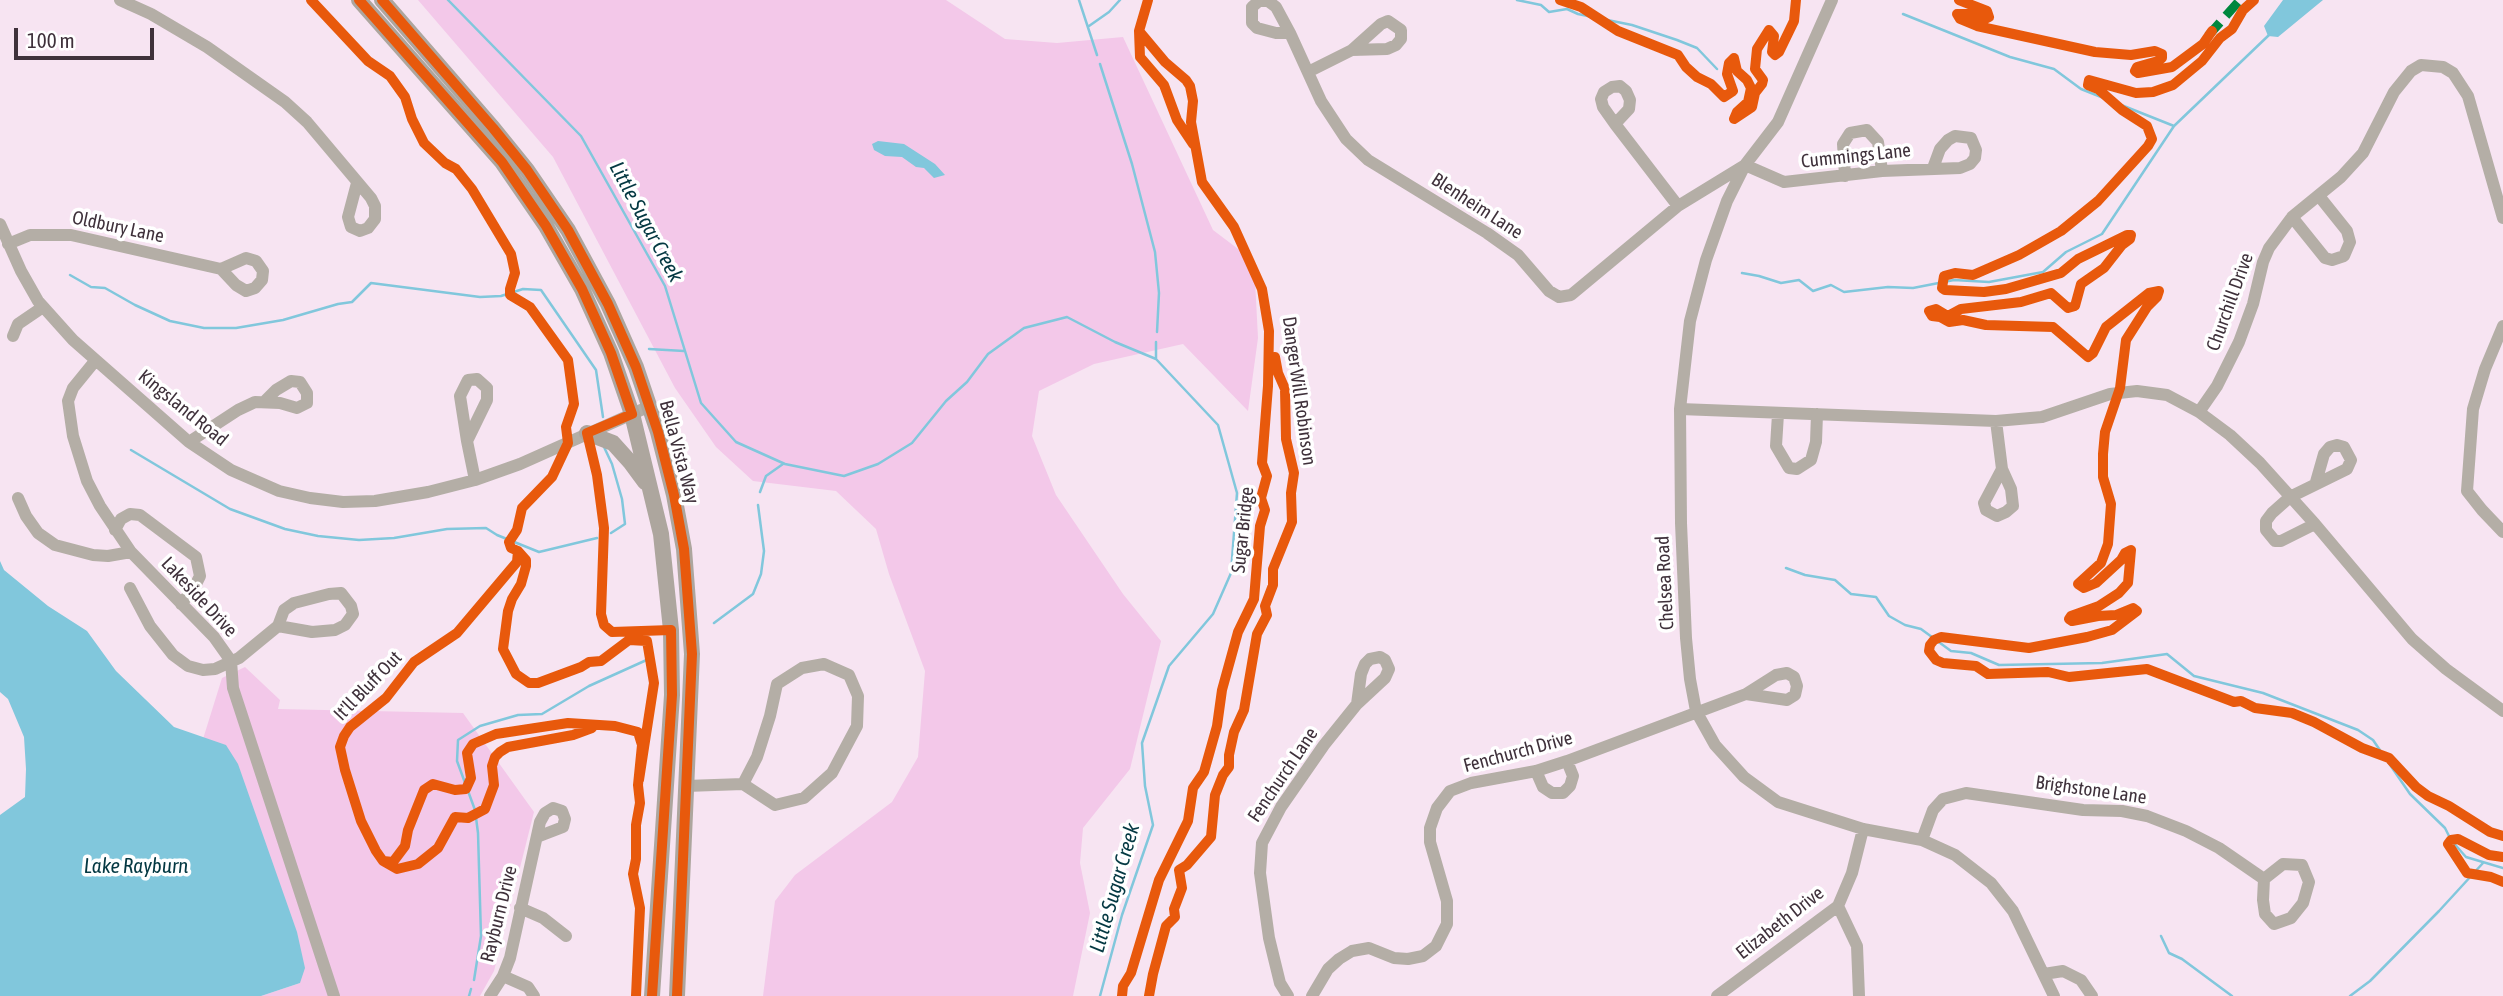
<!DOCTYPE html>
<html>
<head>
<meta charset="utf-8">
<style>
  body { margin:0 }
  #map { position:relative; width:2503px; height:996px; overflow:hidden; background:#f7e4f2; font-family:"Asap Condensed",sans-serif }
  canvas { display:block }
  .scale { position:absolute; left:14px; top:28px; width:140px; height:32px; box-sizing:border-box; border:4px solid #3f313b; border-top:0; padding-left:9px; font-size:21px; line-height:24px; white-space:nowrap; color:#3f313b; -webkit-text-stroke:5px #fff; paint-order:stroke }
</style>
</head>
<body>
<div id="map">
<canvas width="2503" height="996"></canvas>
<div class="scale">100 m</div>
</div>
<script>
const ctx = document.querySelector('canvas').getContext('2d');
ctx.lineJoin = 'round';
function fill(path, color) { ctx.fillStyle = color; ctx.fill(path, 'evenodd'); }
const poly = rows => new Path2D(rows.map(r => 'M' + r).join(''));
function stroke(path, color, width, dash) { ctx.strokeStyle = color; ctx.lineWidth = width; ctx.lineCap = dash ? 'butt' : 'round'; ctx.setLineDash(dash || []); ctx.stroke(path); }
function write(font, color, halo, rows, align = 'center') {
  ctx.font = font + ' "Asap Condensed",sans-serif'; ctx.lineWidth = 7; ctx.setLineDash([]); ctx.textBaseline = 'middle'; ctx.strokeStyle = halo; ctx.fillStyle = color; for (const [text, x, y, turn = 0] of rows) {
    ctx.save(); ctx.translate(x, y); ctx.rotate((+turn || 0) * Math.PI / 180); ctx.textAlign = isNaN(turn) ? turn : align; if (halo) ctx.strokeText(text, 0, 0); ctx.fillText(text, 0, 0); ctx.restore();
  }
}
fill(poly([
  [418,0,946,0,1005,39,1057,43,1123,37,1213,230,1254,261,1258,338,1248,411,1183,344,1094,364,1039,391,1032,436,1056,495,1123,594,1161,641,1130,769,1083,828,1080,863,1090,913,1073,996,763,996,775,901,795,875,892,802,918,757,925,671,889,574,876,529,836,491,753,481,716,447,675,388,553,157],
  [245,667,280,700,278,709,463,713,534,812,494,971,480,996,261,996,300,983,203,739,222,678]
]), '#f3c8e9');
fill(poly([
  [2283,0,2323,0,2278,37,2268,36,2264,26],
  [878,141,904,144,935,164,945,175,934,178,924,168,916,167,902,157,885,156,874,150,872,144],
  [0,561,4,570,48,606,87,631,116,671,174,727,226,745,238,764,297,932,305,968,300,983,261,996,0,996,0,815,25,797,26,769,24,737,8,699,0,692]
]), '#81c7dc');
stroke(poly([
  [448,0,581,136,665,286,701,403,736,442,785,464,844,476,878,464,912,443,946,401,967,382,988,354,1024,328,1067,317,1115,342,1156,359,1218,425,1237,493,1231,573,1213,614,1169,666,1142,743,1145,786,1153,825,1122,915,1100,996],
  [1079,0,1097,55],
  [1517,0,1541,5,1549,12,1567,9,1578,14,1632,25,1677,40,1697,48,1717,69],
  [1903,14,2010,57,2054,69,2081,89,2174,126],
  [1089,26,1109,12,1120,0],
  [1100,64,1132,164,1155,252,1159,293,1157,332],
  [1742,273,1759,276,1781,283,1799,280,1813,291,1831,285,1844,292,1888,287,1913,288,1954,280,1989,282,2043,272,2066,252,2102,234,2174,126,2269,35],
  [70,275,91,287,105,288,135,305,170,321,204,328,236,328,283,320,338,304,352,302,371,283,480,297,501,296,523,289,541,290,596,370,603,417],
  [649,349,684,351],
  [1156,359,1156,342],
  [604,447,612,464,622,499,625,524,611,533],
  [131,450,230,509,285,529,318,536,359,540,394,538,447,529,486,528,497,535,539,552,597,538],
  [760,492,766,476,783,464],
  [1786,568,1805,575,1835,580,1851,594,1876,597,1889,616,1905,625,1921,629,1951,651,1971,653,1999,665,2102,663,2167,654,2194,676,2263,693,2358,730,2373,740,2410,794,2445,828,2451,840,2466,857,2503,868],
  [714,623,753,594,761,574,764,551,758,505],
  [2161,936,2169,953,2182,959,2232,996],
  [474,980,481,936,478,833,475,810,457,761,458,740,480,726,518,715,542,714,589,686,651,658],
  [469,996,471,989],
  [2350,996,2370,981,2439,911,2483,863]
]), '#81c7dc', 2.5);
stroke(poly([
  [120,0,151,14,207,47,285,102,307,122,371,198,375,206,375,219,368,228,360,231,351,227,348,217,357,183],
  [1832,0,1778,122,1745,165,1727,201,1706,260,1690,321,1680,409,1681,523,1686,638,1690,679,1696,711,1715,745,1744,777,1778,802,1863,829,1922,840,1955,855,1991,883,2013,911,2054,996],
  [1290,33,1276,33,1257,28,1252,23,1252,7,1259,1,1268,1,1276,7,1290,33,1321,101,1346,139,1368,160,1487,233,1518,255,1549,291,1559,297,1571,295,1678,206,1745,165,1784,182,1882,171,1960,168,1970,164,1975,158,1976,150,1971,138,1955,136,1948,140,1940,149,1933,168],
  [1308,72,1352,50,1387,49,1396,45,1401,39,1401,30,1388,21,1381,24,1352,50],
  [1615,124,1603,107,1601,99,1604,92,1612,87,1620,86,1626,91,1630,100,1629,109,1615,124,1678,206],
  [1845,176,1843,144,1850,133,1867,130,1878,142,1882,171],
  [2292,217,2325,258,2332,260,2344,256,2350,242,2347,231,2319,196],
  [0,224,21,271,38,301,73,340,189,442,231,470,279,491,310,498,343,502,375,501,428,492,475,480,520,464,650,406],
  [8,244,30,235,71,235,221,269,236,285,246,291,255,288,262,280,263,271,256,261,246,258,221,269],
  [2503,326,2485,369,2473,409,2467,491,2482,510,2503,532],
  [13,336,18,324,43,307],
  [95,361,73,388,68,401,73,436,87,481,100,506,131,552,214,637,231,661,233,688,334,996],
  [477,379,487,388,487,400,467,441,460,396,468,380,477,379],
  [1680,409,1996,421,2042,417,2110,394,2137,391,2167,395,2199,412,2230,435,2260,463,2315,524,2412,639,2446,669,2503,711],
  [2199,412,2217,386,2239,342,2253,304,2263,262,2269,248,2292,217,2341,177,2363,153,2394,92,2411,71,2421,65,2443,67,2453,73,2468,96,2503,218],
  [1778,414,1776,446,1789,468,1797,469,1811,460,1816,442,1817,414],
  [1996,421,2002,469,1984,503,1986,510,1997,516,2006,512,2013,506,2011,489,2002,469],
  [467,441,475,480],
  [189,442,238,410,255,402,280,403,297,408,307,403,307,393,300,382,291,381,276,390,264,402],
  [18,498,26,516,38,533,55,545,93,555,108,556,131,552],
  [2315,524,2281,541,2275,541,2266,530,2266,521,2272,513,2290,497,2347,469,2351,460,2344,447,2337,445,2330,447,2324,454,2316,482],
  [115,530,121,519,130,514,140,515,196,557,200,576,194,588,181,604],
  [130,588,150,626,173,655,188,666,203,670,215,669,239,658,278,626],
  [341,593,351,606,353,614,345,625,335,630,312,632,278,626,284,610,294,603,329,594,341,593],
  [824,664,849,675,858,696,857,726,832,773,804,798,775,805,743,784,757,757,770,716,777,684,802,668,824,664],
  [1536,771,1543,787,1552,793,1563,793,1570,786,1573,776,1567,761],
  [686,786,743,784],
  [1922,840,1933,810,1943,799,1966,793,2083,810,2122,811,2147,816,2186,831,2219,848,2264,879,2263,900,2265,914,2274,924,2291,918,2303,903,2309,882,2302,865,2283,864,2264,879],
  [1838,906,1857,946,1859,996],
  [520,908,543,918,566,936],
  [2044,974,2063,971,2081,980,2092,996],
  [503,976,528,987,534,996],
  [490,996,503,976,510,958,540,822,545,813,553,808,562,811,565,819,563,827,537,837],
  [1288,996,1280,983,1269,938,1260,873,1262,843,1281,807,1324,745,1357,704,1385,678,1389,669,1385,660,1380,657,1370,659,1365,664,1361,674,1357,704],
  [1312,996,1328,969,1339,959,1352,951,1369,948,1394,958,1408,959,1423,956,1436,946,1447,924,1447,901,1430,842,1430,828,1437,808,1450,791,1471,783,1536,771,1567,761,1746,694,1787,700,1795,695,1797,686,1794,677,1787,673,1776,675,1746,694],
  [1717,996,1838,906,1852,873,1863,829]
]), '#b4aea6', 12);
stroke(poly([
  [359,0,502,162,546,226,582,289,611,353,632,414,661,534,671,630,672,695,652,996],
  [382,0,493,128,527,170,568,230,608,304,636,367,658,432,674,495,684,549,692,654,677,996],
  [587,433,613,443,631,463,645,482]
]), '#ada69e', 16);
stroke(poly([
  [2208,36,2240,0]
]), '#00873e', 9, [18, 9]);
stroke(poly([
  [311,0,368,61,390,76,405,97,412,119,424,143,445,163,456,169,472,189,511,254,515,273,510,289,510,295,530,307,568,360,574,404,566,427,568,443,552,477,522,508,517,530,509,542,511,548,518,551,526,560,526,566,521,584,512,599,508,611,503,649,516,674,529,683,538,683,581,667,589,662,601,661,629,640,647,641,654,683,639,780],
  [359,0,502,162,546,226,582,289,611,353,632,414,587,433,597,475,604,528,601,614,604,625,612,632,671,630,672,695,652,996],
  [382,0,493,128,527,170,568,230,608,304,636,367,658,432,674,495,684,549,692,654,677,996],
  [1560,0,1581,7,1618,31,1678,55,1686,67,1697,77,1711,84,1724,97,1733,91,1727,74,1729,63,1734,58,1737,71,1747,80,1751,88,1748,102,1737,112,1734,119,1752,107,1755,93,1762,84,1763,80,1755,69,1757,49,1769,30,1774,36,1772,52,1775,55,1779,52,1794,21,1796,0],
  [1959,0,1987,11,1989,17,1985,19,1972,14,1957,14,1960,19,1977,26,2095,52,2131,55,2155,51,2162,54,2162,58,2158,61,2137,67,2135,71,2138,73,2172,67,2203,44,2212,31],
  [2254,0,2243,10,2232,29,2220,38,2202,61,2173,85,2153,92,2136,93,2089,80,2088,85,2098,89,2122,110,2147,126,2152,139,2148,146,2098,201,2061,231,2019,255,1973,275,1955,273,1944,276,1942,288,1945,290,1984,292,2006,289,2061,273,2078,259,2127,235,2131,235,2130,239,2122,245,2104,268,2081,284,2075,306,2068,308,2051,293,2021,302,1961,309,1950,315,1946,315,1936,309,1929,311,1932,316,1940,317,1949,322,1963,320,1986,325,2053,327,2088,357,2093,353,2106,327,2149,293,2159,291,2157,297,2147,307,2126,340,2120,388,2105,432,2103,454,2103,477,2111,504,2108,544,2101,563,2078,584,2084,588,2096,583,2121,560,2125,553,2131,550,2128,583,2119,593,2099,606,2071,616,2069,619,2072,621,2098,616,2116,615,2133,608,2137,611,2112,630,2087,637,2029,648,1941,637,1934,640,1930,645,1929,651,1936,660,1943,663,1976,666,1988,674,2048,672,2069,677,2147,669,2234,702,2241,701,2255,708,2292,713,2314,722,2362,748,2389,758,2416,787,2428,796,2449,806,2490,832,2503,836],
  [1139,31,1140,57,1164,85,1177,120,1193,144],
  [518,551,517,562,511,569,457,633,414,662,386,698,350,727,344,736,340,747,345,770,361,821,376,851,383,861,393,862,405,846,408,830,424,790,433,784,455,790,466,789,471,778,467,753,473,744,496,734,568,723,615,726,638,732,642,745,638,785,640,803,636,825,636,859,633,874,640,908,636,996],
  [2503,857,2489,855,2458,839,2451,840,2448,844,2467,873,2491,877,2503,882],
  [383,861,397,869,418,864,438,848,455,817,468,818,485,809,494,785,492,766,495,757,500,752,508,747,573,735,592,728],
  [1122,996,1123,986,1131,973,1159,880,1188,821,1193,788,1204,772,1217,726,1222,690,1238,632,1254,599,1260,526,1265,510,1261,498,1267,476,1262,463,1268,386,1269,331,1262,289,1234,227,1202,182,1191,122,1193,101,1190,86,1186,80,1165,62,1139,31,1148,0],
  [1149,996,1153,974,1166,926,1175,917,1174,909,1182,888,1179,870,1187,865,1211,837,1215,795,1223,775,1229,767,1229,755,1234,732,1244,710,1257,634,1267,615,1265,606,1273,585,1273,569,1292,522,1291,493,1294,473,1286,439,1285,389,1278,373,1275,357]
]), '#e8590c', 10);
write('19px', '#3f313b', '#fff', [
  ["Cummings Lane",1856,156,-6],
  ["Blenheim Lane",1477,206,33],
  ["Oldbury Lane",118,227,12],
  ["Churchill Drive",2230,302,-70],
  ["Danger Will Robinson",1299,391,82],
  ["Kingsland Road",183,408,39],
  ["Bella Vista Way",679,452,75],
  ["Sugar Bridge",1243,530,-84],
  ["Chelsea Road",1665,583,-93],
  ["Lakeside Drive",199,597,47],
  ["It'll Bluff Out",368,686,-46],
  ["Fenchurch Drive",1518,752,-15],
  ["Fenchurch Lane",1283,775,-56],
  ["Brighstone Lane",2091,790,8],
  ["Rayburn Drive",499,914,-76],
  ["Elizabeth Drive",1780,923,-38]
]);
write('italic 21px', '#043842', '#fff', [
  ["Little Sugar Creek",646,222,62],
  ["Lake Rayburn",136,866],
  ["Little Sugar Creek",1115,888,-74]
]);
</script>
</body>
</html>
